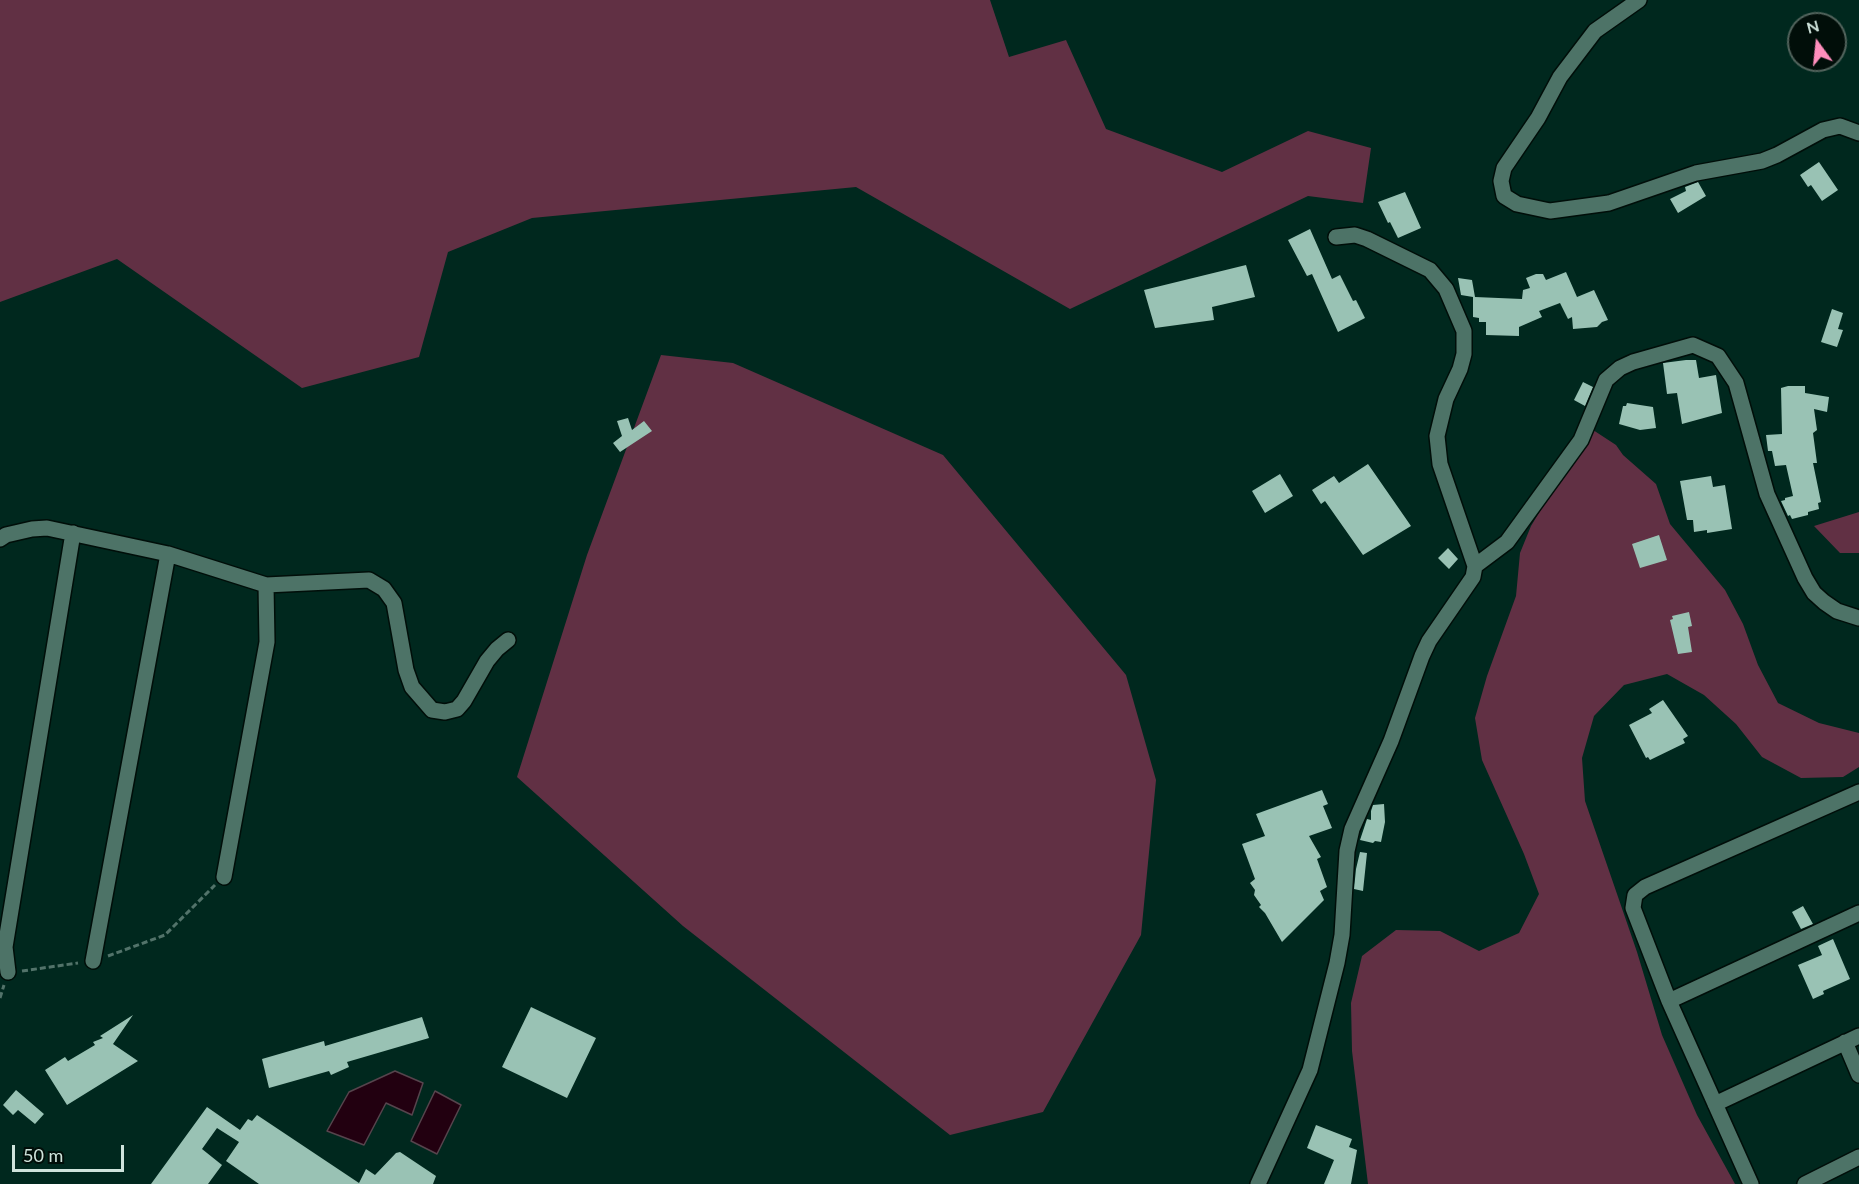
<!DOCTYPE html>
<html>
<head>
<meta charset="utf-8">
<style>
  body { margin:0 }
  #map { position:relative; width:1859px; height:1184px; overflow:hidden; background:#00281e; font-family:Lato,sans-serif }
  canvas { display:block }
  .north { position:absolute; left:1787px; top:12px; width:60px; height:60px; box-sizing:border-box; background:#010e09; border:2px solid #53645d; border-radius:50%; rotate:345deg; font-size:16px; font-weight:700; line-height:24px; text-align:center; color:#cfe4dc }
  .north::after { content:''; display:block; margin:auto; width:21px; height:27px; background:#fe8ebc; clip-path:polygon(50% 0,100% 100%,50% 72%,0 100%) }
  .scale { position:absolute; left:12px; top:1145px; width:112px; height:27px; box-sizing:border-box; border:3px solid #cfe4dc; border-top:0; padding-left:8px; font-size:18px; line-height:21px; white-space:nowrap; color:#cfe4dc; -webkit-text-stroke:4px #010e09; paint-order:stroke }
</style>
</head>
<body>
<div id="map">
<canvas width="1859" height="1184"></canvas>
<div class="north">N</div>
<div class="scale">50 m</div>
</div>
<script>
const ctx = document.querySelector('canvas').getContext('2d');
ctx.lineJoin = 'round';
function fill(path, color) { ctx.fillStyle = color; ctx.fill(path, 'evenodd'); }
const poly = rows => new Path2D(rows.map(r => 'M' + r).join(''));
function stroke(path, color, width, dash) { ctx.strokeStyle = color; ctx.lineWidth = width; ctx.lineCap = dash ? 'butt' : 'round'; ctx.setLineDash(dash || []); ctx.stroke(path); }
fill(poly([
  [0,0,990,0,1009,57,1066,40,1106,129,1222,172,1308,131,1371,148,1363,203,1308,196,1070,309,856,187,532,218,448,252,419,357,302,388,117,259,0,302],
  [661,355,733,363,943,455,1126,675,1156,780,1141,935,1043,1112,950,1135,683,926,517,777,587,555],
  [1590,428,1616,445,1623,455,1656,484,1670,524,1725,590,1743,624,1758,665,1778,703,1819,723,1859,733,1859,767,1843,777,1801,778,1762,757,1736,724,1704,695,1667,674,1624,685,1594,716,1582,758,1585,801,1637,952,1662,1035,1697,1115,1735,1184,1368,1184,1352,1051,1351,1003,1362,956,1396,930,1440,931,1479,951,1519,933,1539,894,1524,854,1482,760,1475,718,1487,676,1516,596,1520,553,1531,526],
  [1859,512,1859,553,1840,553,1814,526]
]), '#613044');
const water = poly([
  [395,1071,423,1083,412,1115,386,1103,364,1145,327,1131,349,1092,395,1071],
  [435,1091,461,1105,437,1154,411,1141,435,1091]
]);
fill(water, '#220010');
stroke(water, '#56444d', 1.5);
fill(poly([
  [1819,162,1838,190,1822,201,1811,185,1808,187,1800,175],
  [1698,182,1706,196,1678,213,1670,199,1686,191,1685,187],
  [1405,192,1421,228,1398,238,1390,222,1388,223,1378,202],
  [1310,229,1332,279,1340,275,1353,301,1356,300,1365,318,1338,332,1312,274,1307,276,1288,240],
  [1246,265,1255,297,1212,307,1214,320,1155,328,1144,290],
  [1566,272,1577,297,1594,290,1608,320,1602,322,1597,327,1573,329,1572,317,1568,319,1560,303,1539,311,1542,317,1519,327,1519,336,1486,335,1486,322,1479,322,1479,318,1473,317,1473,297,1461,295,1458,278,1472,280,1475,297,1522,299,1523,290,1530,288,1526,278,1536,274,1543,274,1546,280],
  [1832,309,1843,313,1838,329,1843,330,1837,347,1821,342],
  [1686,360,1696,360,1699,378,1716,375,1722,413,1682,424,1677,393,1667,394,1663,363],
  [1583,382,1593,387,1585,406,1574,400],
  [1788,386,1805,386,1805,393,1829,397,1827,412,1814,409,1817,430,1813,433,1817,463,1813,463,1821,502,1818,503,1819,509,1808,512,1808,515,1792,519,1790,515,1788,516,1781,501,1785,500,1785,498,1793,496,1786,465,1775,466,1772,451,1768,451,1766,435,1782,434,1781,388],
  [1627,403,1653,407,1656,428,1640,430,1619,424,1623,406,1626,406],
  [628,418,632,430,644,421,652,431,620,452,613,443,622,436,617,421],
  [1368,464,1411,526,1363,555,1325,501,1321,504,1312,490,1334,476,1339,483],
  [1280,474,1293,496,1265,513,1252,491],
  [1711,476,1713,487,1725,485,1732,529,1707,533,1707,530,1694,532,1693,520,1687,520,1680,481],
  [1659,535,1667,560,1640,568,1632,544],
  [1448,548,1458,559,1449,569,1438,558],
  [1689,612,1692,626,1688,627,1692,652,1678,654,1670,620,1673,619,1672,616],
  [1663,700,1688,736,1683,739,1685,743,1650,760,1648,757,1646,758,1629,725,1652,713,1649,709],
  [1322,790,1328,804,1323,806,1332,828,1309,836,1321,857,1317,859,1327,887,1320,891,1324,900,1282,942,1265,913,1259,907,1261,905,1254,895,1255,890,1250,883,1255,879,1242,844,1265,836,1256,814],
  [1384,804,1385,822,1381,842,1375,841,1373,843,1360,840,1367,819,1371,820,1371,811,1373,805],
  [1360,852,1367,853,1363,891,1354,889,1356,869],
  [1803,906,1813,924,1801,929,1792,912],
  [1833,939,1850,979,1823,991,1824,994,1813,999,1798,965,1822,955,1818,946],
  [531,1007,596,1038,567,1098,502,1067],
  [133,1015,113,1044,138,1061,67,1105,45,1070,65,1057,68,1061,95,1045,93,1042,103,1038,100,1036],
  [422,1017,429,1038,347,1062,349,1067,331,1075,329,1071,269,1088,262,1059,324,1041,325,1046],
  [16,1090,44,1114,35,1124,18,1110,13,1115,3,1105],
  [207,1107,240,1130,248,1119,252,1121,257,1115,359,1183,366,1169,375,1175,396,1153,400,1152,436,1176,433,1184,259,1184,226,1161,239,1142,217,1128,202,1149,222,1165,208,1184,151,1184],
  [1316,1125,1352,1139,1349,1147,1357,1150,1351,1184,1324,1184,1334,1160,1307,1148]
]), '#99c2b4');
const minor = poly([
  [1639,0,1595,31,1560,77,1538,118,1504,168,1501,181,1504,196,1517,204,1550,211,1609,203,1696,173,1762,161,1777,155,1823,130,1840,126,1859,133],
  [0,539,6,535,32,529,47,528,168,554,266,585,369,580,384,589,394,603,406,670,412,687,432,710,445,712,457,709,464,701,487,661,497,649,508,640],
  [1475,566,1507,542,1581,440,1606,380,1620,368,1633,362,1693,345,1718,356,1736,383,1767,494,1805,578,1814,593,1824,602,1837,611,1859,618],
  [224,877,267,642,266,585],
  [93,961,168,554],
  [8,972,5,947,73,533],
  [1669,1001,1859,913],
  [1845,1042,1859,1075],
  [1715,1104,1859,1036],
  [1258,1184,1310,1070,1337,963,1342,935,1347,851,1352,829,1391,741,1422,656,1429,641,1473,577,1475,566,1440,464,1437,436,1446,399,1460,369,1464,354,1464,331,1446,289,1430,270,1367,239,1355,235,1336,237],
  [1751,1184,1669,1001,1633,908,1635,895,1645,887,1859,792],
  [1805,1184,1859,1157]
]);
stroke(minor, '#000e09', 18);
stroke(poly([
  [108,956,165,935,215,885],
  [22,971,78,963],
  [0,998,4,985]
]), '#52736a', 3, [6, 3]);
stroke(minor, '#4d7367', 15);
</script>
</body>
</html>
